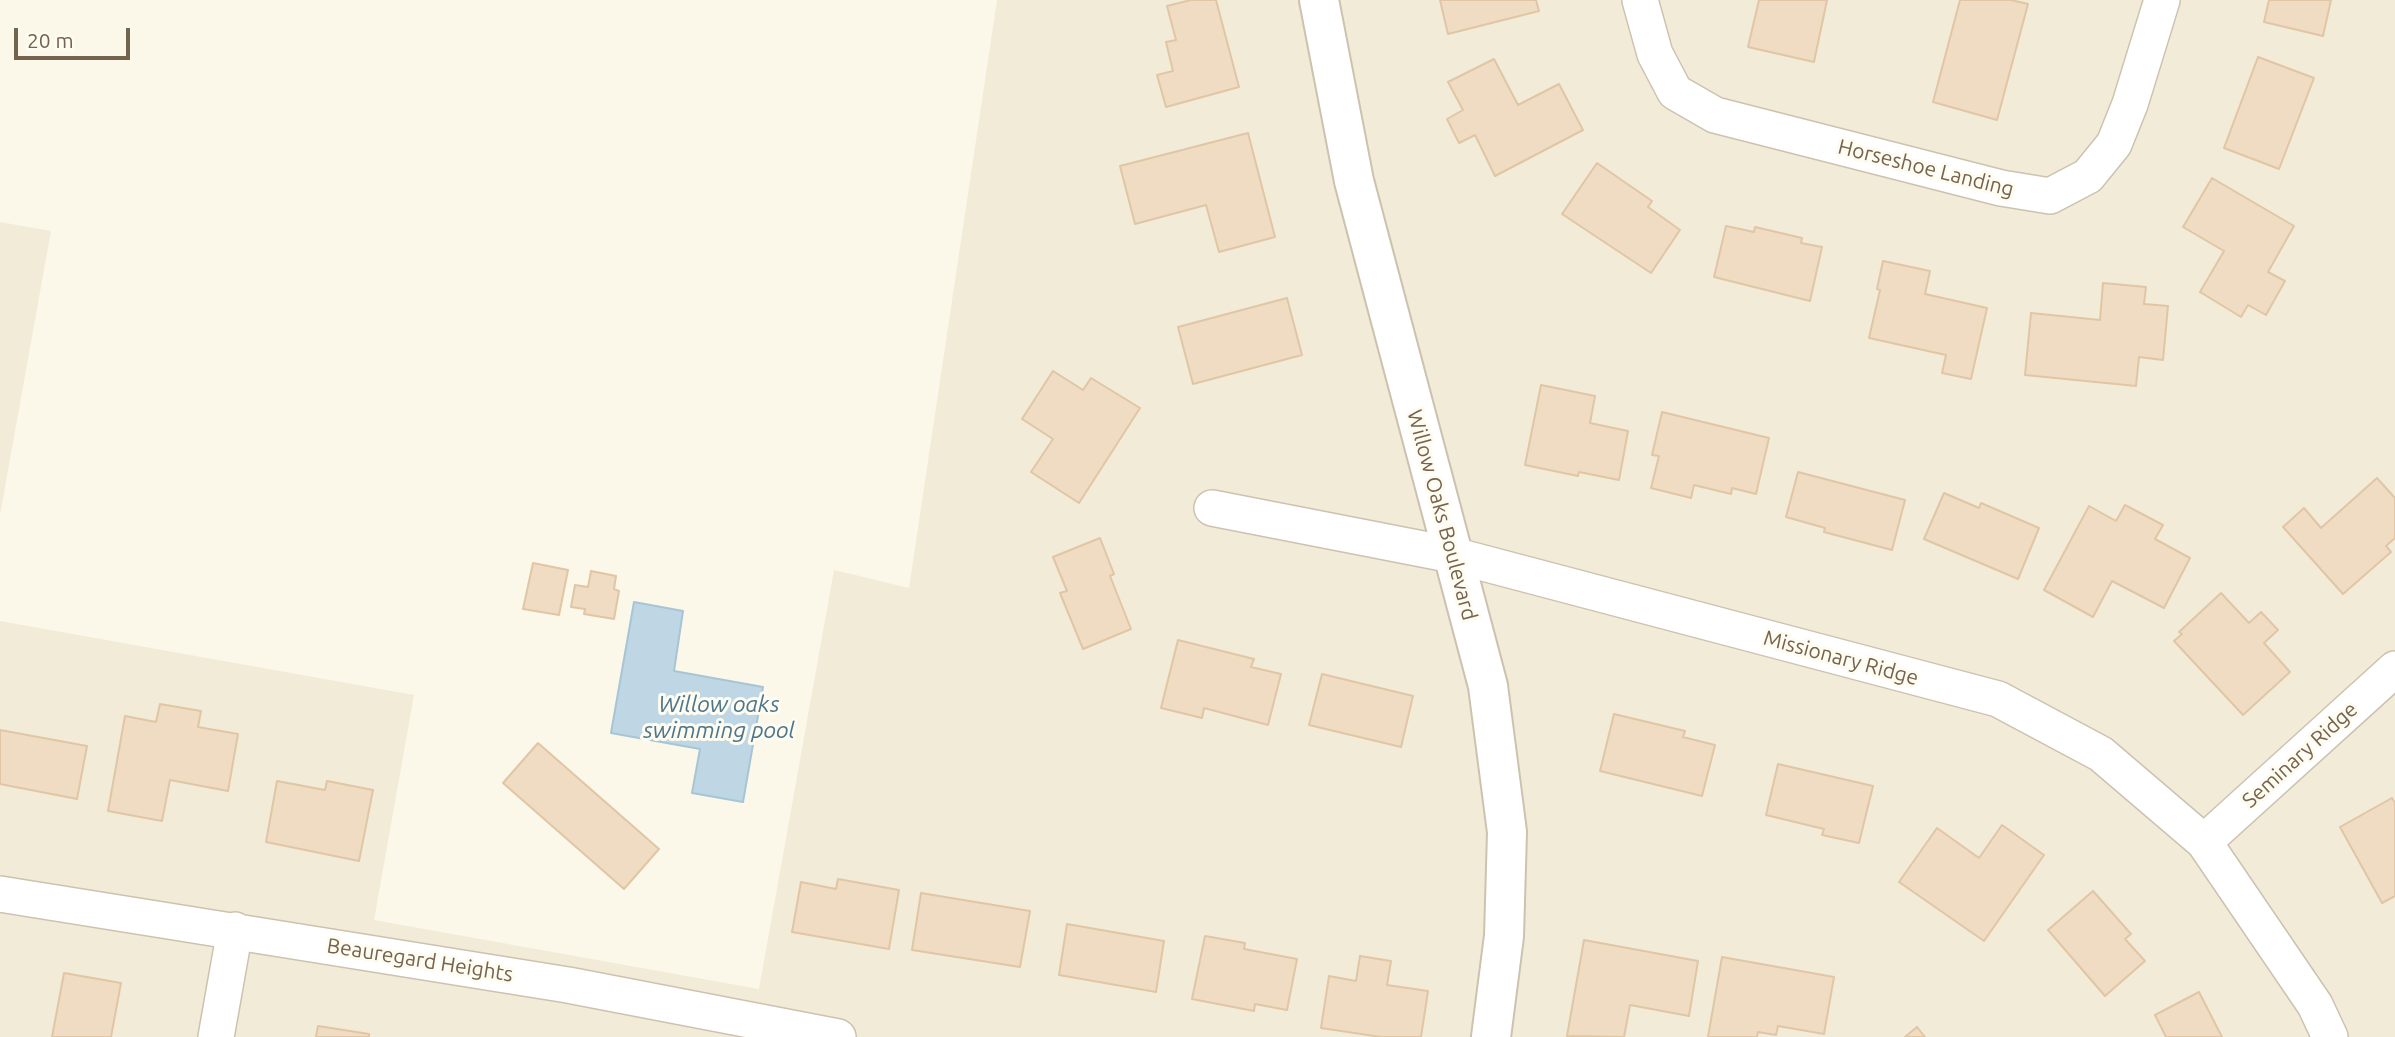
<!DOCTYPE html>
<html>
<head>
<meta charset="utf-8">
<style>
  body { margin:0 }
  #map { position:relative; width:2395px; height:1037px; overflow:hidden; background:#fbf8e9; font-family:Ubuntu,sans-serif }
  canvas { display:block }
  .scale { position:absolute; left:14px; top:28px; width:116px; height:32px; box-sizing:border-box; border:4px solid #74634e; border-top:0; padding-left:9px; font-size:21px; line-height:24px; white-space:nowrap; color:#74634e; -webkit-text-stroke:5px #fefbf0; paint-order:stroke }
</style>
</head>
<body>
<div id="map">
<canvas width="2395" height="1037"></canvas>
<div class="scale">20 m</div>
</div>
<script>
const ctx = document.querySelector('canvas').getContext('2d');
ctx.lineJoin = 'round';
function fill(path, color) { ctx.fillStyle = color; ctx.fill(path, 'evenodd'); }
const poly = rows => new Path2D(rows.map(r => 'M' + r).join(''));
function stroke(path, color, width, dash) { ctx.strokeStyle = color; ctx.lineWidth = width; ctx.lineCap = dash ? 'butt' : 'round'; ctx.setLineDash(dash || []); ctx.stroke(path); }
function write(font, color, halo, rows, align = 'center') {
  ctx.font = font + ' Ubuntu,sans-serif'; ctx.lineWidth = 6; ctx.setLineDash([]); ctx.textBaseline = 'middle'; ctx.strokeStyle = halo; ctx.fillStyle = color; for (const [text, x, y, turn = 0] of rows) {
    ctx.save(); ctx.translate(x, y); ctx.rotate((+turn || 0) * Math.PI / 180); ctx.textAlign = isNaN(turn) ? turn : align; if (halo) ctx.strokeText(text, 0, 0); ctx.fillText(text, 0, 0); ctx.restore();
  }
}
fill(poly([
  [997,0,2395,0,2395,1037,0,1037,0,621,414,695,374,920,759,989,834,570,909,588],
  [0,222,51,231,0,515]
]), '#f2ebd8');
const water = poly([
  [634,602,683,611,674,671,763,687,743,802,692,793,700,749,611,733,634,602]
]);
fill(water, '#bfd7e4');
stroke(water, '#a6c5d5', 2);
const building = poly([
  [1191,0,1216,0,1239,87,1166,107,1157,75,1173,71,1166,42,1176,40,1167,6,1191,0],
  [1440,0,1536,0,1539,11,1448,34,1440,0],
  [1759,0,1827,0,1814,62,1748,47,1759,0],
  [1960,0,2011,0,2028,4,1997,120,1933,102,1960,0],
  [2269,0,2331,0,2323,36,2264,22,2269,0],
  [2258,57,2314,78,2279,169,2224,148,2258,57],
  [1494,59,1518,105,1559,84,1583,130,1495,176,1475,135,1459,143,1447,119,1463,110,1448,82,1494,59],
  [1248,133,1275,237,1219,252,1206,205,1135,224,1120,166,1248,133],
  [1597,163,1652,201,1648,207,1680,230,1651,273,1562,214,1597,163],
  [2212,178,2294,226,2268,272,2285,281,2266,315,2248,305,2241,317,2200,292,2224,251,2183,227,2212,178],
  [1726,226,1754,232,1755,227,1802,238,1801,243,1822,247,1810,301,1714,277,1726,226],
  [1883,261,1930,271,1925,294,1987,308,1971,379,1942,373,1946,355,1869,338,1880,290,1877,289,1883,261],
  [2103,283,2146,287,2144,304,2168,306,2163,360,2139,357,2136,386,2025,375,2031,313,2100,320,2103,283],
  [1287,298,1302,355,1193,384,1178,327,1287,298],
  [1053,371,1083,390,1091,378,1140,408,1079,503,1031,472,1053,439,1022,419,1053,371],
  [1541,385,1595,396,1590,423,1628,431,1619,480,1579,472,1578,476,1525,465,1541,385],
  [1662,412,1769,438,1756,494,1732,488,1731,494,1694,485,1691,498,1651,488,1659,456,1652,455,1662,412],
  [1798,472,1905,500,1892,550,1824,532,1825,528,1786,517,1798,472],
  [2377,478,2395,498,2395,538,2386,546,2391,552,2343,594,2283,527,2304,508,2321,528,2377,478],
  [1944,493,1979,508,1981,503,2039,528,2018,579,1924,539,1944,493],
  [2125,505,2163,525,2155,539,2190,558,2164,608,2112,581,2093,617,2044,590,2089,506,2116,521,2125,505],
  [1100,538,1114,574,1110,576,1131,629,1083,649,1060,593,1067,591,1053,557,1100,538],
  [533,563,568,570,559,615,523,609,533,563],
  [591,571,616,576,614,589,619,591,614,619,584,614,585,609,571,607,575,585,588,587,591,571],
  [2221,593,2249,623,2261,612,2278,630,2264,643,2290,672,2243,715,2174,641,2182,634,2179,632,2221,593],
  [1178,640,1254,659,1251,667,1281,674,1268,725,1204,708,1202,718,1161,708,1178,640],
  [1322,674,1413,696,1401,747,1309,725,1322,674],
  [160,704,201,711,198,727,238,734,228,791,170,780,162,821,108,811,125,716,156,722,160,704],
  [1614,714,1685,731,1683,737,1715,745,1702,796,1600,771,1614,714],
  [0,730,87,746,77,799,0,784,0,730],
  [538,743,659,849,624,889,503,783,538,743],
  [1778,764,1873,786,1859,843,1822,835,1824,829,1766,815,1778,764],
  [277,781,325,790,327,781,373,790,359,861,266,842,277,781],
  [2392,798,2395,803,2395,896,2382,903,2340,827,2392,798],
  [2002,825,2044,855,1984,941,1899,882,1937,828,1979,858,2002,825],
  [838,879,899,890,889,949,792,932,801,882,836,889,838,879],
  [2093,891,2131,934,2125,939,2145,961,2105,996,2048,930,2093,891],
  [921,893,1030,911,1020,967,912,950,921,893],
  [1067,924,1164,941,1156,992,1059,975,1067,924],
  [1205,936,1245,943,1244,949,1297,959,1287,1010,1255,1004,1254,1011,1192,999,1205,936],
  [1584,940,1698,961,1689,1016,1630,1005,1624,1037,1567,1036,1584,940],
  [1360,956,1391,961,1387,985,1428,991,1421,1037,1381,1037,1321,1028,1329,976,1356,981,1360,956],
  [1722,957,1834,977,1824,1034,1778,1026,1776,1035,1758,1032,1757,1037,1708,1037,1722,957],
  [64,973,121,983,111,1037,52,1037,64,973],
  [2199,992,2222,1037,2166,1037,2155,1015,2199,992],
  [318,1026,369,1034,369,1037,316,1037,318,1026],
  [1917,1027,1925,1037,1905,1037,1917,1027]
]);
fill(building, '#efdcc3');
stroke(building, '#e0c6a4', 2);
const minor = poly([
  [1640,0,1655,54,1675,92,1715,115,2001,188,2050,196,2088,176,2114,144,2130,104,2162,0],
  [1212,508,1453,555,1998,699,2101,754,2204,842,2315,1005,2330,1037],
  [2204,842,2395,669],
  [0,894,568,985,838,1037],
  [216,1037,235,930]
]);
const tertiary = poly([
  [1319,0,1354,181,1488,686,1507,832,1504,936,1491,1037]
]);
stroke(minor, '#cdc2b0', 38);
stroke(tertiary, '#cdc2b0', 42);
stroke(minor, '#fff', 35);
stroke(tertiary, '#fff', 38);
write('21px', '#74634e', '#fefbf0', [
  ["Horseshoe Landing",1926,168,14],
  ["Willow Oaks Boulevard",1442,515,75],
  ["Missionary Ridge",1841,658,15],
  ["Seminary Ridge",2300,755,-42],
  ["Beauregard Heights",420,960,9]
]);
write('italic 23px', '#4c768c', '#fefbf0', [
  ["Willow oaks",719,704],
  ["swimming pool",719,730]
]);
</script>
</body>
</html>
